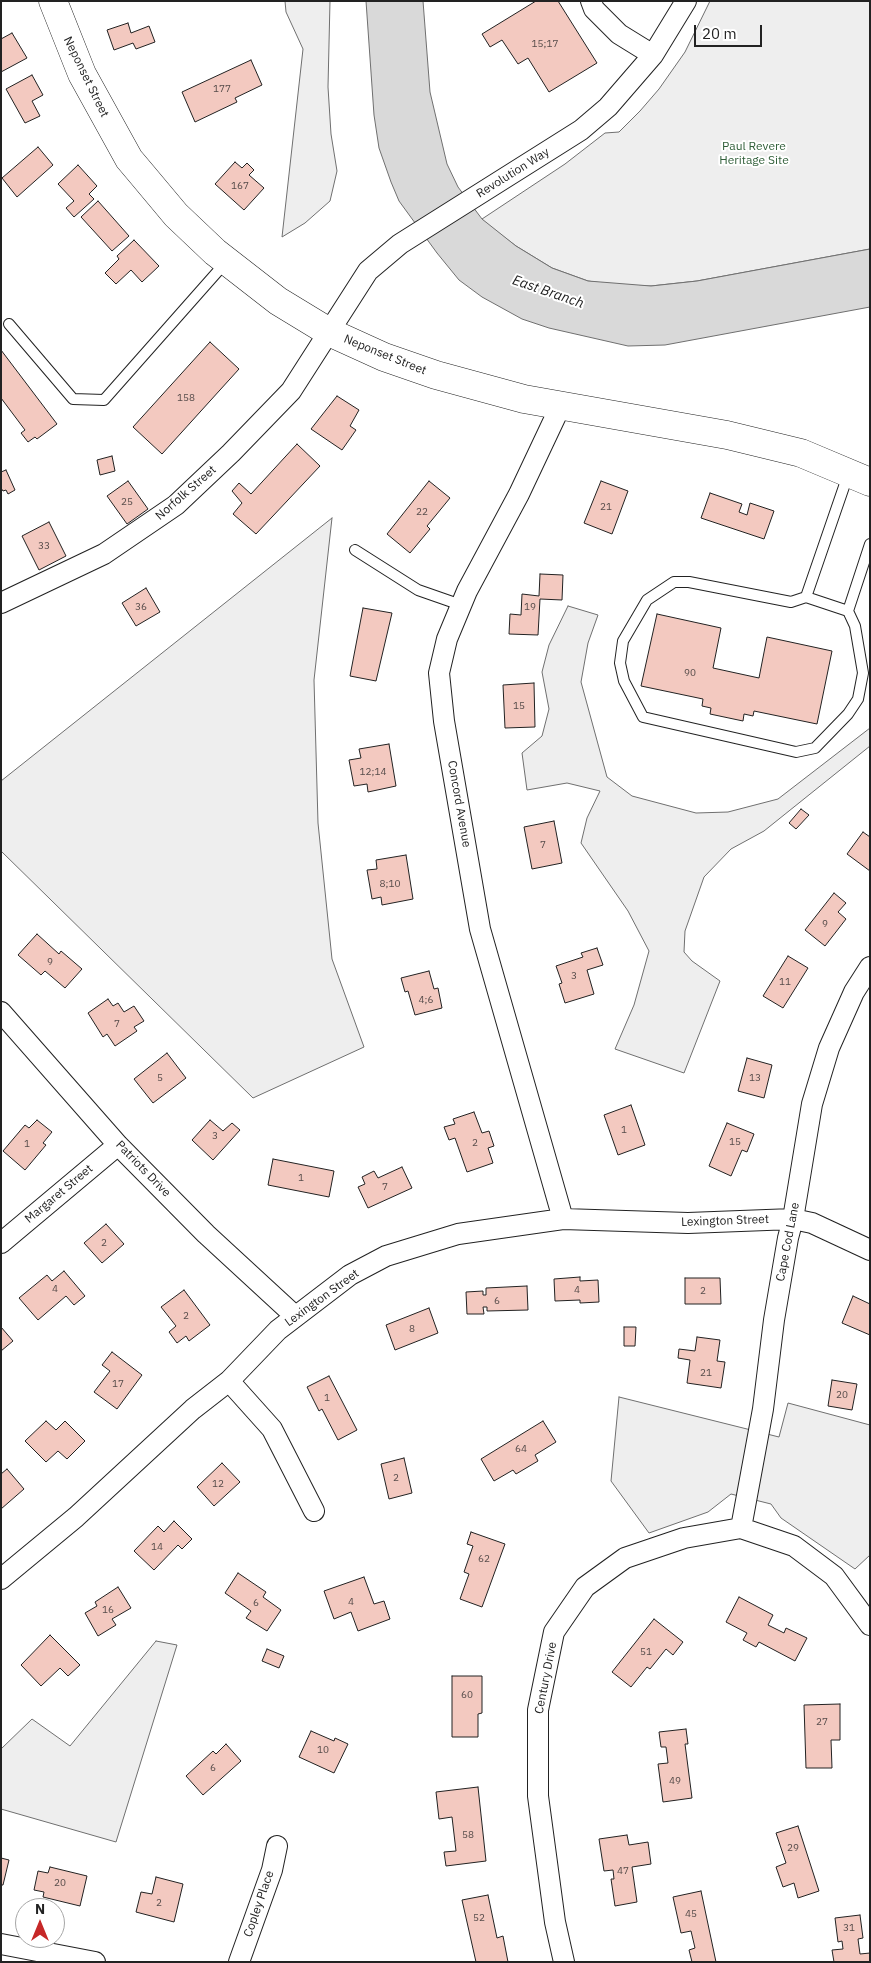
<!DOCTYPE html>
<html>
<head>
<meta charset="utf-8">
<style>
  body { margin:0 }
  #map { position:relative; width:871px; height:1963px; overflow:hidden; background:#fff; font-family:"IBM Plex Sans",sans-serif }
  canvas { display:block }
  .frame { position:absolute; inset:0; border:2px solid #222; pointer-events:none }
  .north { position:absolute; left:15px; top:1898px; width:50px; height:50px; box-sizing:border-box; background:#fff; border:1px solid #a7a7a7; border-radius:50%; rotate:0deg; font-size:14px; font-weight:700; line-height:20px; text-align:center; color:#222 }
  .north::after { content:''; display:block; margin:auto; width:18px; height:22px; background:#c62828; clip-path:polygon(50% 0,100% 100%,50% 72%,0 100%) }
  .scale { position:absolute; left:694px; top:25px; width:68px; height:22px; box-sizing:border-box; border:2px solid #222; border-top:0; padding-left:6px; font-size:15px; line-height:18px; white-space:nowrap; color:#222; -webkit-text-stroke:4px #fff; paint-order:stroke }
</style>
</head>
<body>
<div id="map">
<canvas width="871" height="1963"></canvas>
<div class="frame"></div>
<div class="north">N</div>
<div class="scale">20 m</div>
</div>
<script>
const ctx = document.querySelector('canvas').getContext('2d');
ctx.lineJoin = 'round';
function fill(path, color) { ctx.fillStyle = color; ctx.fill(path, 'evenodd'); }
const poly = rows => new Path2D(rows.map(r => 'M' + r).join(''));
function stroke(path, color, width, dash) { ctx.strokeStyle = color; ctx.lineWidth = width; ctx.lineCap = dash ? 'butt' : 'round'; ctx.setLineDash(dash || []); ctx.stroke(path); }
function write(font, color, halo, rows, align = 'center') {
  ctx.font = font + ' "IBM Plex Sans",sans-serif'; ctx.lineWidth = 4; ctx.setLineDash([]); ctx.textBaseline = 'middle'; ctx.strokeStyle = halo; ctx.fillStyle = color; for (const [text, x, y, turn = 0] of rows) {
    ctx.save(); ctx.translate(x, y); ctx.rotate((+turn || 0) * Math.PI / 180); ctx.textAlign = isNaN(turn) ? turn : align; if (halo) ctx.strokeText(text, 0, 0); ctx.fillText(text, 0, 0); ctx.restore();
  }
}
const green = poly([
  [285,1,330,1,328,87,331,134,337,171,330,201,305,223,282,237,303,49,286,12,285,1],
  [710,1,870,1,870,249,697,281,651,286,616,285,588,281,552,268,516,246,488,225,482,219,565,164,605,133,619,132,640,111,659,89,685,52,710,1],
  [332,518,314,680,318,823,332,959,364,1047,253,1098,1,851,1,781,332,518],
  [568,606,598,615,588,643,581,682,607,777,632,796,696,813,728,812,778,799,870,728,870,746,764,831,731,849,704,877,685,931,684,952,692,961,720,981,684,1073,615,1049,634,1005,649,951,628,911,581,843,587,818,600,791,567,783,527,790,522,753,542,736,549,709,542,672,549,645,568,606],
  [619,1397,779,1437,788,1403,870,1425,870,1555,855,1569,781,1518,771,1504,731,1494,708,1512,649,1533,611,1481,619,1397],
  [156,1641,177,1645,116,1842,1,1809,1,1749,32,1719,70,1746,156,1641]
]);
fill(green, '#eee');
stroke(green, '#6f6f6f', 1);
const water = poly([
  [366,1,423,1,430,92,447,164,458,187,482,219,516,246,552,268,588,281,651,286,697,281,870,249,870,307,665,345,628,346,549,328,522,319,482,297,459,280,437,253,399,201,391,182,379,148,374,115,366,1]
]);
fill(water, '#d9d9d9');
stroke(water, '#6f6f6f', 1);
const building = poly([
  [536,1,558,1,597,63,549,92,528,58,518,64,502,40,490,47,482,34,536,1],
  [128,23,131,33,149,26,155,42,136,49,133,43,114,50,107,30,128,23],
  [12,33,27,58,1,72,1,39,12,33],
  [251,60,262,85,235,98,237,102,195,122,182,92,251,60],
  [32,75,43,95,32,101,40,116,25,123,6,89,32,75],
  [38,147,53,165,17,197,2,178,38,147],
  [235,162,242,168,247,163,254,170,249,175,264,188,244,210,215,184,235,162],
  [78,165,97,186,89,194,94,199,74,217,66,208,74,201,58,184,78,165],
  [98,201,129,236,112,251,81,217,98,201],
  [134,240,159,266,142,282,131,270,116,284,105,273,119,259,117,256,134,240],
  [210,342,239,369,162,454,133,427,210,342],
  [1,350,57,424,37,439,35,437,28,442,21,433,25,430,1,398,1,350],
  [337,396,359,410,350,426,356,430,342,450,311,429,337,396],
  [297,444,320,466,256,534,233,514,242,503,232,491,239,483,251,494,297,444],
  [112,456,115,471,100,475,97,460,112,456],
  [6,470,15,490,8,494,6,490,3,491,1,488,1,472,6,470],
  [128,481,148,509,127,524,107,496,128,481],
  [429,481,450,498,427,526,430,529,410,553,387,534,429,481],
  [601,481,628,491,612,534,584,523,601,481],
  [710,493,742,504,739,512,747,515,750,503,774,511,764,539,701,518,710,493],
  [49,522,66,556,39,570,22,536,49,522],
  [540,574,563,575,562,600,540,599,538,635,509,634,510,614,521,615,522,594,539,596,540,574],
  [146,588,160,612,136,626,122,603,146,588],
  [363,608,392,613,376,681,350,676,363,608],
  [657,614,721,628,713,668,759,678,767,637,832,651,817,724,754,711,753,716,744,714,743,721,710,714,711,708,702,706,703,699,641,686,657,614],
  [534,683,535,727,505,728,503,685,534,683],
  [389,744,396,786,368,792,367,784,354,786,349,760,361,758,359,749,389,744],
  [801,809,809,815,796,829,789,823,801,809],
  [554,821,562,863,532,869,524,827,554,821],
  [863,832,870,837,870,871,847,854,863,832],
  [406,855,413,899,382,905,381,897,372,899,367,870,377,869,376,860,406,855],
  [834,893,846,903,838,912,846,919,825,946,805,930,834,893],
  [37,934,59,954,61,951,82,969,65,988,45,971,41,975,18,955,37,934],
  [597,948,603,965,587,970,594,994,565,1003,559,984,562,983,556,966,583,957,581,953,597,948],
  [788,956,808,968,783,1008,763,996,788,956],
  [429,971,434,989,438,988,442,1008,415,1015,408,991,405,992,401,978,429,971],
  [108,999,113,1006,118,1003,124,1012,134,1006,144,1021,134,1027,137,1031,115,1046,107,1034,103,1037,88,1013,108,999],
  [167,1053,186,1078,153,1103,134,1079,167,1053],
  [747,1058,772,1065,764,1098,738,1091,747,1058],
  [631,1105,645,1145,618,1155,604,1115,631,1105],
  [474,1112,482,1133,489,1131,494,1146,488,1148,493,1163,467,1172,455,1138,449,1140,444,1127,455,1124,453,1119,474,1112],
  [37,1120,52,1132,43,1143,46,1145,25,1170,3,1151,25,1125,29,1128,37,1120],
  [210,1120,223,1131,232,1123,240,1130,213,1160,192,1140,210,1120],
  [727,1123,754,1134,747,1152,742,1150,731,1176,709,1166,727,1123],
  [273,1159,334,1171,329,1197,268,1185,273,1159],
  [402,1167,412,1188,368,1208,358,1187,365,1184,362,1177,374,1171,378,1178,402,1167],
  [106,1224,124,1244,102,1263,84,1243,106,1224],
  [64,1271,85,1296,74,1305,66,1296,38,1320,19,1298,47,1275,52,1281,64,1271],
  [580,1277,580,1281,598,1280,599,1302,580,1303,580,1300,555,1301,554,1279,580,1277],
  [685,1278,720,1278,721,1304,685,1304,685,1278],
  [527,1286,528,1310,487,1311,487,1307,483,1307,484,1314,467,1314,466,1292,483,1291,483,1295,486,1295,486,1288,527,1286],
  [184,1290,210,1325,189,1341,186,1336,177,1343,169,1332,176,1326,161,1307,184,1290],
  [853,1296,870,1304,870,1335,842,1323,853,1296],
  [429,1308,438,1333,395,1350,386,1325,429,1308],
  [1,1327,13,1341,1,1351,1,1327],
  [624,1327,636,1327,635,1346,624,1346,624,1327],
  [697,1337,720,1340,717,1361,725,1362,721,1388,687,1383,690,1360,678,1358,679,1349,695,1351,697,1337],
  [112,1352,142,1375,117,1409,94,1392,110,1371,102,1365,112,1352],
  [329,1376,357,1430,338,1440,322,1409,319,1411,307,1387,329,1376],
  [832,1380,857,1384,852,1410,828,1406,832,1380],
  [46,1421,56,1430,65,1421,85,1441,67,1459,58,1451,46,1462,25,1441,46,1421],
  [543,1421,556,1442,535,1455,538,1461,516,1474,513,1470,494,1481,481,1459,543,1421],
  [404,1458,412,1493,389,1499,381,1464,404,1458],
  [222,1463,240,1482,214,1506,197,1487,222,1463],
  [7,1469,24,1489,1,1509,1,1474,7,1469],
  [174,1521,192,1539,182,1549,178,1545,154,1570,134,1551,158,1526,164,1532,174,1521],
  [471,1532,505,1544,482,1607,460,1599,469,1574,464,1572,473,1546,467,1544,471,1532],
  [238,1573,266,1592,263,1597,281,1610,267,1631,246,1618,251,1611,225,1593,238,1573],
  [364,1577,374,1604,384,1601,390,1619,358,1631,351,1612,334,1619,324,1591,364,1577],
  [118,1587,131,1608,112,1619,116,1625,98,1636,85,1613,97,1606,95,1602,118,1587],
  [739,1597,773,1615,768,1625,784,1633,786,1628,807,1638,795,1661,759,1642,756,1647,743,1640,747,1633,726,1622,739,1597],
  [654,1619,683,1642,673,1655,666,1649,650,1669,647,1667,631,1687,612,1672,654,1619],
  [50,1635,80,1665,68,1676,60,1668,41,1686,21,1665,50,1635],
  [267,1649,284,1656,279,1668,262,1661,267,1649],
  [452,1676,482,1676,482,1713,478,1714,478,1737,452,1737,452,1676],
  [840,1704,840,1740,831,1740,832,1768,806,1768,804,1705,840,1704],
  [686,1729,688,1744,685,1744,692,1798,663,1802,658,1764,668,1763,666,1747,661,1747,659,1732,686,1729],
  [311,1731,334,1741,335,1738,348,1744,334,1773,299,1757,311,1731],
  [226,1744,241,1761,203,1795,186,1776,213,1751,216,1754,226,1744],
  [478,1787,486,1861,446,1866,444,1852,456,1851,452,1817,439,1819,436,1792,478,1787],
  [798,1826,819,1891,798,1898,794,1883,783,1887,776,1867,786,1863,776,1833,798,1826],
  [627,1835,629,1845,648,1842,651,1864,632,1867,637,1902,615,1906,611,1879,614,1879,613,1870,604,1871,599,1839,627,1835],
  [1,1858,9,1860,3,1885,1,1885,1,1858],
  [50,1867,87,1876,80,1906,43,1897,44,1892,34,1890,38,1871,48,1873,50,1867],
  [156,1877,183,1884,174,1922,136,1912,141,1892,152,1894,156,1877],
  [701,1891,716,1962,692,1962,689,1950,695,1948,691,1931,681,1933,673,1897,701,1891],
  [488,1895,497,1938,503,1936,508,1962,476,1962,462,1900,488,1895],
  [860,1915,863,1938,858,1939,860,1954,870,1953,870,1962,834,1962,832,1950,843,1949,842,1941,838,1942,835,1918,860,1915]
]);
fill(building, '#f3c9c0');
stroke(building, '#222', 1);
const service = poly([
  [9,324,73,399,104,400,226,262],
  [355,550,418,590,461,605],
  [806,597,848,475],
  [848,611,806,597,791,602,689,582,674,582,647,600,623,641,620,663,624,681,643,717,796,752,815,748,848,714,858,699,863,673,855,626,848,611,870,544]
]);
const minor = poly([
  [591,1,594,9,619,34,653,55],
  [561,405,519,494,467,591,447,639,439,673,444,721,480,929,563,1219],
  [1,603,104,554,176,505,231,453,291,391,368,271,400,244,581,130,608,107,653,55,686,1],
  [1,1012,118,1145,206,1234,295,1316],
  [1,1243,118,1145],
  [229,1381,272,1429,314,1511],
  [741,1528,763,1409,774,1320,788,1238,793,1219,812,1104,829,1048,854,992,870,967],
  [1,1579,76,1517,193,1409,229,1381,278,1330,350,1275,386,1256,458,1234,563,1219,688,1223,793,1219,812,1223,870,1250],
  [1,1944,95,1962],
  [239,1962,272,1870,277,1846],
  [564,1962,555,1922,538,1796,538,1710,554,1632,585,1587,625,1558,684,1538,741,1528,794,1546,834,1576,870,1625]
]);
const secondary = poly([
  [53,1,82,74,129,159,140,172,176,215,215,252,278,301,329,332,384,357,436,375,524,399,727,435,801,453,870,482]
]);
stroke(service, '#222', 12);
stroke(minor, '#222', 22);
stroke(secondary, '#222', 29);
stroke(service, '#fff', 10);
stroke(minor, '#fff', 20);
stroke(secondary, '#fff', 28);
write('10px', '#564c4a', null, [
  ["15;17",545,44],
  ["177",222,89],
  ["167",240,186],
  ["158",186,398],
  ["25",127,502],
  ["21",606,507],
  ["22",422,512],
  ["33",44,546],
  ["36",141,607],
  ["19",530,607],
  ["90",690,673],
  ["15",519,706],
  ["12;14",373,772],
  ["7",543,845],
  ["8;10",390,884],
  ["9",825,924],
  ["9",50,962],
  ["3",574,976],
  ["11",785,982],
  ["4;6",426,1000],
  ["7",117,1024],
  ["5",160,1078],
  ["13",755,1078],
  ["1",624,1130],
  ["3",215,1136],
  ["15",735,1142],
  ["2",475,1143],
  ["1",27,1144],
  ["1",301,1178],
  ["7",385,1187],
  ["2",104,1243],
  ["4",55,1289],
  ["4",577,1290],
  ["2",703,1291],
  ["6",497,1301],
  ["2",186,1316],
  ["8",412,1329],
  ["21",706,1373],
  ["17",118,1384],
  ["20",842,1395],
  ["1",327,1398],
  ["64",521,1449],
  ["2",396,1478],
  ["12",218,1484],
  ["14",157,1547],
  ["62",484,1559],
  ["4",351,1602],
  ["6",256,1603],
  ["16",108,1610],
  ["51",646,1652],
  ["60",467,1695],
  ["27",822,1722],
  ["10",323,1750],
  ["6",213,1768],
  ["49",675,1781],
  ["58",468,1835],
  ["29",793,1848],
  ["47",623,1871],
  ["20",60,1883],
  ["2",159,1903],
  ["45",691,1914],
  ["52",479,1918],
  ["31",849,1928]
]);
write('12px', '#222', '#fff', [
  ["Neponset Street",86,77,64],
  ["Revolution Way",513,173,-32],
  ["Neponset Street",385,355,22],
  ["Norfolk Street",186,493,-41],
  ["Concord Avenue",459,804,80],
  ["Patriots Drive",143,1169,46],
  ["Margaret Street",59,1194,-40],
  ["Lexington Street",725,1221,-2],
  ["Cape Cod Lane",788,1242,-79],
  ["Lexington Street",322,1298,-36],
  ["Century Drive",546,1678,-79],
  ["Copley Place",259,1904,-71]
]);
write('12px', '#2f5e38', '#fff', [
  ["Paul Revere",754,147],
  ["Heritage Site",754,161]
]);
write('italic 14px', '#222', '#fff', [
  ["East Branch",548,292,19]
]);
</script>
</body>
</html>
